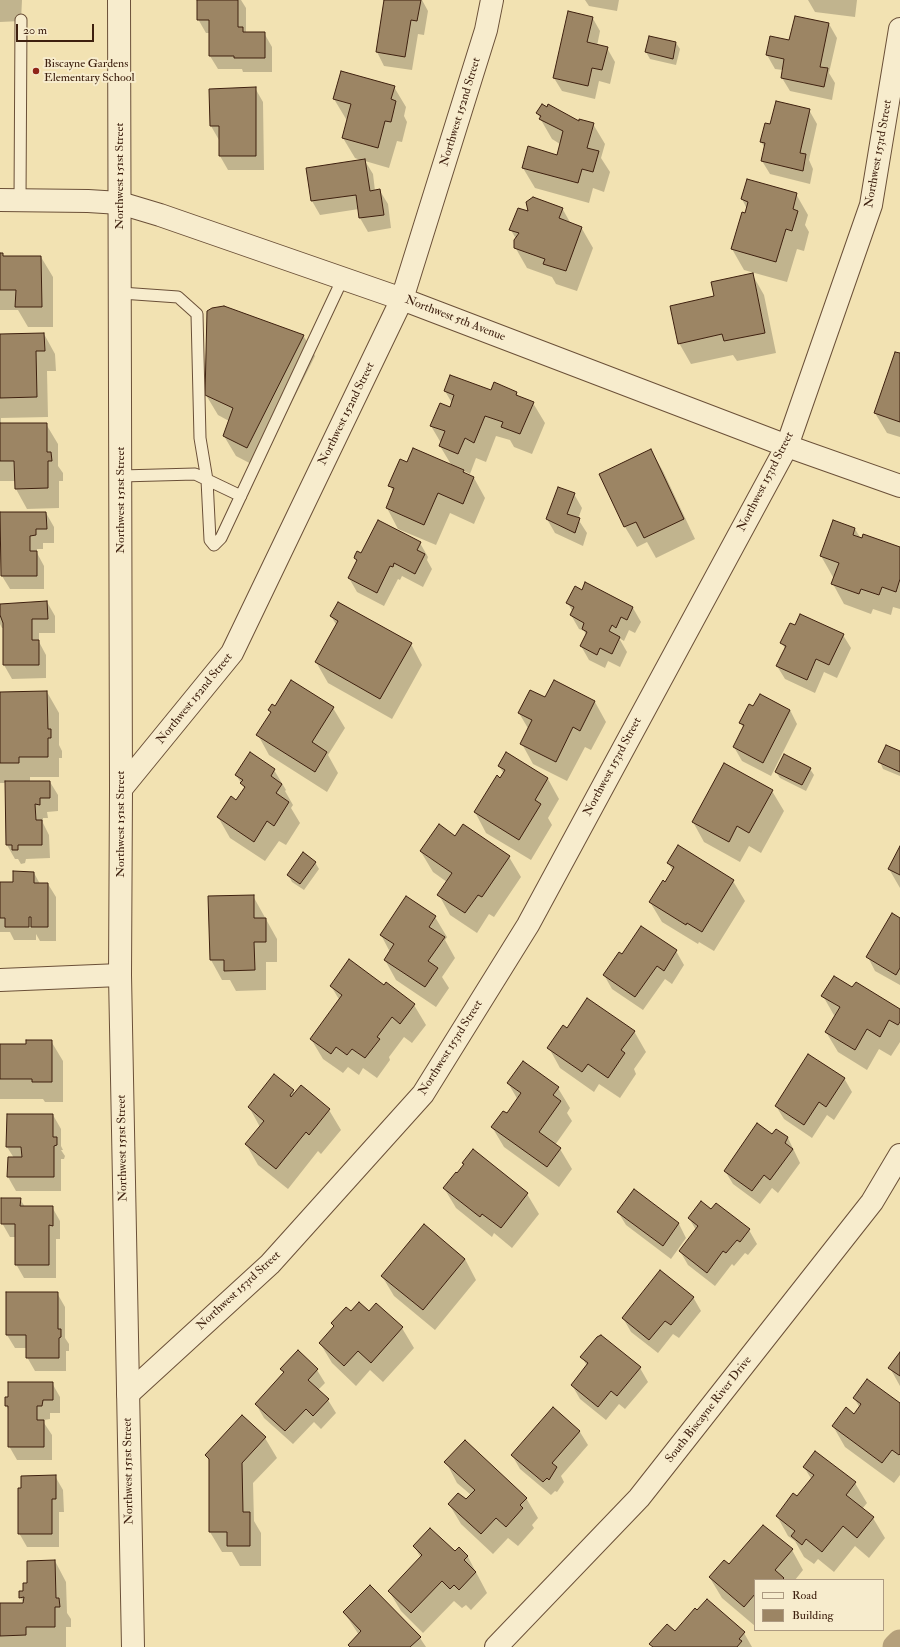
<!DOCTYPE html>
<html>
<head>
<meta charset="utf-8">
<style>
  body { margin:0 }
  #map { position:relative; width:900px; height:1647px; overflow:hidden; background:#f2e2b2; font-family:"IM FELL Double Pica",serif }
  canvas { display:block }
  .legend { position:absolute; left:754px; top:1579px; width:130px; height:52px; box-sizing:border-box; background:#f7eccd; border:1px solid #ad9a81; margin:0; padding:5px 7px; list-style:none; font-size:12px; color:#3e200f }
  .legend li { display:flex; align-items:center; gap:8px; height:20px }
  .legend b { width:20px; border:1px solid #ad9a81 }
  .scale { position:absolute; left:16px; top:24px; width:78px; height:18px; box-sizing:border-box; border:2px solid #3e200f; border-top:0; padding-left:5px; font-size:12px; line-height:14px; white-space:nowrap; color:#3e200f; -webkit-text-stroke:3px #f7eccd; paint-order:stroke }
</style>
</head>
<body>
<div id="map">
<canvas width="900" height="1647"></canvas>
<ul class="legend">
<li><b style="height:5px;background:#f7eccd"></b>Road</li>
<li><b style="height:11px;background:#9c8564"></b>Building</li>
</ul>
<div class="scale">20 m</div>
</div>
<script>
const ctx = document.querySelector('canvas').getContext('2d');
ctx.lineJoin = 'round';
function fill(path, color) { ctx.fillStyle = color; ctx.fill(path, 'evenodd'); }
const poly = rows => new Path2D(rows.map(r => 'M' + r).join(''));
function stroke(path, color, width, dash) { ctx.strokeStyle = color; ctx.lineWidth = width; ctx.lineCap = dash ? 'butt' : 'round'; ctx.setLineDash(dash || []); ctx.stroke(path); }
function write(font, color, halo, rows, align = 'center') {
  ctx.font = font + ' "IM FELL Double Pica",serif'; ctx.lineWidth = 4; ctx.setLineDash([]); ctx.textBaseline = 'middle'; ctx.strokeStyle = halo; ctx.fillStyle = color; for (const [text, x, y, turn = 0] of rows) {
    ctx.save(); ctx.translate(x, y); ctx.rotate((+turn || 0) * Math.PI / 180); ctx.textAlign = isNaN(turn) ? turn : align; if (halo) ctx.strokeText(text, 0, 0); ctx.fillText(text, 0, 0); ctx.restore();
  }
}
fill(poly([
  [0,0,22,0,21,21,0,22],
  [198,0,241,0,246,8,246,33,264,33,272,47,272,72,243,72,242,69,218,69,210,56,210,33,206,33,198,19],
  [385,0,422,0,428,11,424,35,418,34,412,70,384,66,377,52],
  [585,0,619,0,617,11,589,6],
  [808,0,857,0,855,17,815,12],
  [592,17,600,31,597,46,607,48,615,62,610,84,599,81,595,99,562,91,554,78],
  [829,24,837,38,829,73,835,83,832,100,790,91,782,78,783,70,775,69,767,55,790,41],
  [676,43,680,49,676,65,650,59,646,52],
  [394,87,406,107,404,116,407,122,402,142,397,141,389,168,365,161,373,174,375,191,380,191,388,204,391,228,368,232,360,218,359,209,320,215,312,201,307,169,363,161,355,158,343,138,348,120,346,119,334,99],
  [255,88,263,102,264,170,228,170,220,156,220,140,219,140,211,126,210,90],
  [809,110,817,124,809,160,813,169,810,184,770,174,762,161,765,148,761,142,771,126],
  [537,113,593,124,605,144,601,158,610,172,604,192,593,188,589,203,535,188,523,168,557,156,560,144,552,139],
  [796,194,808,215,805,225,809,232,804,251,797,249,787,282,744,270,732,249,747,209,742,199],
  [562,208,571,224,581,227,593,248,577,291,556,284,552,277,527,268,515,247,516,239,511,230,529,213],
  [0,254,2,254,4,257,41,257,53,277,53,327,28,327,18,310,0,310],
  [752,274,764,295,776,353,737,361,733,355,691,364,679,343,715,297],
  [44,334,55,354,56,371,47,371,48,417,1,418,1,424,46,424,58,444,58,466,63,473,63,481,59,481,59,508,27,509,16,489,16,481,0,481,0,348],
  [303,335,315,356,259,468,236,456,224,436,229,421,218,415,206,395],
  [900,354,900,437,887,433,875,413],
  [445,391,516,393,519,397,533,403,545,423,532,454,514,447,510,440,496,436,486,462,476,458,470,474,464,471,465,474,474,478,485,498,474,524,450,513,436,545,398,529,387,508,394,493,390,486,408,464,452,466,440,446,441,443,431,426,450,408,452,403],
  [651,451,663,471,695,539,656,558,647,542,637,547,625,527,600,474],
  [558,488,574,494,582,508,578,519,587,533,583,546,555,533,547,519],
  [0,513,46,513,54,527,54,543,43,543,43,549,37,549,37,553,44,566,44,589,10,589,2,576],
  [855,529,861,539,900,549,900,609,893,607,891,615,873,609,871,614,844,604,833,584,835,577,833,577,821,556],
  [420,543,428,557,427,560,432,569,423,587,402,576,400,580,398,579,384,606,357,592,349,578,357,562,355,558,361,554],
  [586,584,633,608,641,622,635,633,629,630,624,641,619,638,627,652,620,667,608,661,605,668,589,660,581,646,586,635,584,631,579,629,571,615,572,611,568,603,582,591],
  [47,602,55,616,55,633,39,633,39,642,46,655,46,678,12,679,4,665,4,628,2,628,0,624,0,605],
  [331,616,411,644,422,665,392,719,328,683,316,662,337,626],
  [843,635,851,648,837,678,824,672,815,693,785,679,777,666,785,649,782,643],
  [554,681,595,702,606,722,591,750,585,747,567,781,533,764,522,744,529,730,519,713,545,699],
  [47,692,59,713,59,745,62,751,62,758,59,758,59,777,30,777,30,782,50,782,58,795,58,811,47,812,48,818,43,818,43,823,49,835,50,858,26,859,25,863,21,864,18,859,15,859,7,845,6,783,0,783,0,693],
  [275,707,333,708,345,728,328,755,338,773,327,792,269,755,258,735,271,714,269,710],
  [754,707,790,710,797,724,771,776,742,761,734,747,744,728,740,723],
  [507,753,548,779,559,799,548,818,552,825,531,860,486,833,475,812,504,774,499,766],
  [900,753,900,776,883,769,880,762],
  [725,765,772,791,784,811,761,853,749,846,740,862,704,842,693,822],
  [810,769,814,775,806,791,780,778,776,772],
  [274,770,286,790,285,791,293,805,291,808,300,823,286,845,279,841,265,861,230,838,218,817,236,801,245,789,236,775],
  [456,837,509,857,521,877,494,917,489,914,477,933,450,915,439,895,447,882,433,872,421,852],
  [900,848,900,888,889,869],
  [315,862,319,869,304,890,292,882,288,875],
  [668,863,733,881,745,901,714,951,699,942,698,944,662,922,650,902,673,871],
  [34,873,40,884,48,884,56,897,56,941,40,941,36,934,36,940,14,940,10,932,0,932,0,883,14,883],
  [253,896,277,939,277,962,266,962,266,990,236,991,230,980,222,980,211,960,210,897],
  [435,917,447,937,445,940,455,958,442,977,449,988,436,1007,396,980,385,960,390,952,381,935],
  [900,920,900,985,875,971,868,957],
  [642,928,676,951,684,965,672,984,665,979,643,1010,612,989,604,975,622,955],
  [331,986,384,987,414,1005,426,1025,412,1043,404,1037,389,1057,390,1060,377,1078,363,1068,359,1075,348,1067,343,1073,323,1059,311,1039,340,1001],
  [853,989,900,1010,900,1042,891,1056,879,1049,867,1070,838,1052,826,1032,835,1017,823,996],
  [567,1029,634,1031,646,1052,634,1069,636,1074,620,1098,599,1084,594,1092,560,1068,549,1048],
  [51,1041,63,1061,63,1102,45,1102,43,1099,0,1099,0,1045,27,1045],
  [844,1078,852,1092,834,1120,827,1115,812,1138,784,1119,776,1106],
  [508,1083,558,1088,570,1108,567,1113,572,1121,555,1145,560,1149,572,1169,559,1187,504,1147,492,1127,507,1114,518,1100],
  [293,1091,295,1094,329,1110,341,1130,321,1154,318,1151,288,1189,258,1165,246,1144,260,1127,249,1107],
  [53,1115,61,1129,61,1146,63,1150,61,1150,65,1156,64,1159,61,1159,61,1191,16,1191,8,1177,9,1158,14,1158,7,1147],
  [776,1130,788,1138,800,1163,778,1193,772,1188,760,1204,733,1184,725,1171,773,1136],
  [473,1150,527,1194,539,1214,512,1248,494,1233,492,1237,456,1208,444,1188,465,1166,463,1163],
  [634,1190,679,1224,686,1238,671,1259,626,1225,618,1212],
  [20,1199,25,1207,52,1207,60,1221,60,1239,56,1239,56,1278,24,1278,16,1264,16,1237,10,1237,2,1223],
  [711,1210,749,1230,757,1244,748,1255,745,1253,734,1266,732,1264,715,1286,688,1265,680,1251,696,1230,689,1218],
  [465,1259,476,1280,435,1330,394,1296,382,1276],
  [57,1293,65,1307,65,1338,69,1344,69,1351,66,1351,66,1371,35,1371,27,1357,27,1348,15,1348,7,1335],
  [693,1297,701,1311,679,1338,673,1334,658,1353,631,1332,623,1318],
  [376,1304,402,1328,414,1348,383,1382,370,1370,356,1386,332,1363,320,1343,334,1327,332,1323,351,1312,369,1312],
  [900,1353,900,1386,890,1368],
  [582,1357,640,1368,648,1382,625,1409,619,1404,606,1420,580,1399,572,1385,587,1366],
  [281,1369,317,1370,325,1383,318,1390,328,1400,336,1413,321,1429,314,1422,293,1444,264,1418,256,1404,284,1374],
  [52,1383,60,1397,60,1413,50,1413,50,1419,44,1420,44,1423,52,1435,52,1460,17,1460,9,1446,9,1411,6,1405],
  [854,1398,900,1404,900,1475,894,1483,845,1447,833,1426,855,1415,860,1408],
  [553,1408,580,1432,588,1445,561,1476,564,1482,557,1492,555,1491,551,1495,520,1469,512,1455],
  [242,1416,265,1438,277,1458,253,1483,254,1521,261,1533,261,1566,240,1566,232,1552,222,1552,210,1532,210,1462,206,1455],
  [446,1462,526,1498,538,1518,532,1525,534,1528,518,1546,508,1538,493,1554,461,1524,449,1504,466,1501,471,1495,457,1483],
  [804,1467,855,1483,867,1503,862,1509,873,1518,885,1538,869,1558,855,1546,834,1572,818,1559,814,1564,804,1557,795,1541,788,1536,777,1516,798,1498,812,1480],
  [55,1476,63,1490,64,1512,59,1512,59,1547,27,1547,19,1533],
  [414,1546,455,1553,459,1549,468,1557,487,1593,471,1610,466,1605,462,1608,454,1601,423,1633,401,1611,389,1591,421,1558],
  [792,1550,803,1570,795,1580,755,1580,755,1626,722,1598,710,1578,729,1565],
  [55,1561,66,1582,67,1613,71,1619,71,1627,66,1627,66,1647,0,1647,0,1604,24,1604,20,1597,28,1584],
  [707,1600,744,1633,752,1647,652,1647,651,1644,675,1632],
  [344,1612,420,1638,426,1647,351,1647,359,1635]
]), '#0003');
stroke(poly([
  [896,1647,900,1643]
]), '#b5a07b', 27);
const building = poly([
  [197,0,238,0,238,27,243,27,243,32,265,32,265,58,234,58,234,56,209,56,209,20,197,20,197,0],
  [384,0,421,0,417,21,411,20,405,57,376,52,384,0],
  [568,11,593,17,587,42,608,47,602,70,592,68,588,86,553,78,568,11],
  [795,16,829,23,820,67,828,68,824,87,781,78,784,59,766,55,770,36,789,40,795,16],
  [649,36,676,42,673,59,645,52,649,36],
  [341,71,395,86,391,99,396,101,391,122,385,121,378,148,342,138,351,104,333,99,341,71],
  [256,87,256,156,219,156,219,126,210,126,209,89,256,87],
  [776,101,810,109,800,153,806,154,803,171,761,161,765,143,760,142,765,123,770,124,776,101],
  [542,104,547,107,548,104,579,121,579,119,594,123,587,148,599,151,593,172,582,169,578,183,522,168,528,146,557,155,563,131,539,119,541,116,536,113,542,104],
  [365,159,370,191,380,189,384,215,359,218,356,195,311,201,306,168,365,159],
  [747,179,797,193,793,209,798,211,792,231,786,229,776,262,731,249,742,212,745,213,748,202,741,199,747,179],
  [533,197,563,208,559,218,582,227,566,271,543,264,545,259,514,248,514,240,519,233,509,230,518,208,528,211,526,202,533,197],
  [0,253,3,253,3,256,41,256,42,307,15,307,16,290,0,290,0,253],
  [753,273,765,333,724,341,722,334,678,344,670,306,714,296,711,282,753,273],
  [224,306,304,335,247,448,223,436,233,408,205,395,207,311,212,308,224,306],
  [44,333,45,351,36,351,37,397,0,398,0,334,44,333],
  [895,352,900,353,900,422,874,413,895,352],
  [450,375,491,390,494,382,517,392,516,395,534,402,520,434,501,427,503,422,485,416,474,443,465,438,458,454,439,446,445,431,430,426,440,403,450,407,454,395,444,391,450,375],
  [0,423,47,423,47,452,51,452,52,461,48,461,48,488,15,489,14,461,0,461,0,423],
  [413,448,464,470,463,472,474,477,463,504,438,493,424,525,386,508,394,488,388,486,400,459,407,462,413,448],
  [651,449,684,519,644,538,636,522,624,527,599,474,651,449],
  [558,487,575,493,567,514,580,518,575,533,546,519,558,487],
  [0,512,46,512,47,529,36,529,36,535,30,536,30,551,37,551,37,576,1,576,0,512],
  [378,520,421,542,417,550,425,554,415,574,394,563,393,567,390,566,377,593,348,578,357,560,354,558,355,555,357,551,361,553,378,520],
  [833,520,855,528,853,535,862,538,863,534,900,547,900,579,896,592,882,587,879,595,861,589,859,594,831,584,839,563,820,556,833,520],
  [585,582,633,607,627,620,621,617,616,628,612,625,609,631,620,637,612,654,600,648,597,655,580,646,587,632,582,629,584,623,570,615,574,607,566,603,575,586,582,590,585,582],
  [47,601,48,619,32,619,32,640,39,640,39,665,3,665,3,623,0,615,0,604,47,601],
  [338,602,412,643,380,699,315,662,338,621,330,616,338,602],
  [800,614,844,634,829,665,816,659,807,680,776,666,786,646,780,643,790,623,795,625,800,614],
  [291,680,334,707,312,742,327,752,315,772,256,735,271,712,268,710,272,704,275,706,291,680],
  [554,680,595,701,580,731,573,727,556,762,520,744,532,720,518,713,530,690,545,697,554,680],
  [47,691,48,729,51,729,51,738,48,738,48,757,19,757,19,763,0,763,0,692,47,691],
  [760,694,790,710,763,763,733,747,744,725,739,723,749,704,753,706,760,694],
  [886,745,900,751,900,772,878,762,886,745],
  [250,752,275,769,271,776,282,784,276,793,289,802,274,826,267,821,254,842,217,817,231,796,236,800,245,787,240,783,243,780,235,775,250,752],
  [506,752,548,778,535,800,541,804,519,840,474,812,497,775,500,778,505,770,498,766,506,752],
  [784,754,811,768,802,785,775,772,784,754],
  [724,763,773,790,749,833,737,826,729,842,692,822,724,763],
  [5,781,50,781,50,798,40,798,40,805,35,804,36,820,42,820,42,845,18,845,18,850,12,850,12,845,6,845,5,781],
  [439,824,455,836,463,824,510,856,482,897,478,895,465,913,437,895,452,873,420,851,439,824],
  [678,845,734,880,702,932,687,923,686,925,649,902,663,880,665,882,674,867,667,863,678,845],
  [900,846,900,875,888,869,900,846],
  [303,852,316,862,300,884,287,875,303,852],
  [13,871,34,872,34,883,48,883,48,927,31,927,31,917,29,917,29,927,5,927,5,918,0,918,0,882,13,882,13,871],
  [254,895,254,918,266,918,266,942,254,942,255,970,224,971,224,960,210,960,208,896,254,895],
  [406,896,436,916,429,927,445,937,428,961,438,968,425,987,384,960,394,944,380,935,406,896],
  [892,913,900,918,900,968,896,975,866,957,892,913],
  [641,926,677,950,664,971,657,966,635,997,603,975,619,952,622,954,641,926],
  [349,959,384,985,386,982,415,1004,400,1024,392,1017,377,1037,380,1039,365,1058,352,1049,347,1055,336,1047,331,1054,310,1039,342,995,330,986,349,959],
  [834,976,852,987,856,982,900,1009,900,1022,898,1025,889,1020,880,1037,867,1029,855,1050,825,1032,840,1007,821,996,834,976],
  [587,998,635,1031,621,1050,625,1053,608,1078,588,1064,582,1072,547,1048,563,1025,567,1028,587,998],
  [26,1040,52,1040,52,1082,32,1082,32,1079,0,1079,0,1044,26,1044,26,1040],
  [808,1054,845,1078,826,1107,819,1102,804,1125,775,1106,808,1054],
  [523,1061,559,1087,553,1095,561,1101,539,1132,561,1148,547,1167,491,1127,503,1111,507,1113,521,1093,507,1083,523,1061],
  [274,1074,294,1090,290,1095,291,1097,301,1085,330,1109,309,1135,306,1132,276,1169,245,1144,264,1121,248,1107,274,1074],
  [7,1114,53,1114,53,1137,57,1137,57,1145,54,1146,54,1177,7,1177,8,1157,22,1157,21,1147,6,1147,7,1114],
  [757,1123,772,1134,776,1129,788,1137,785,1143,793,1149,770,1180,764,1175,752,1191,724,1171,757,1123],
  [473,1149,528,1193,501,1228,482,1214,480,1217,443,1188,456,1172,457,1173,464,1164,462,1163,473,1149],
  [634,1189,679,1223,663,1246,617,1212,634,1189],
  [1,1198,21,1198,20,1206,53,1206,53,1226,49,1225,49,1265,15,1265,15,1224,1,1224,1,1198],
  [701,1201,711,1209,716,1203,750,1229,740,1242,737,1240,726,1253,723,1251,707,1273,679,1251,698,1226,688,1218,701,1201],
  [424,1224,465,1259,423,1310,381,1276,424,1224],
  [660,1270,694,1297,671,1325,665,1321,649,1340,622,1318,660,1270],
  [6,1292,58,1292,58,1329,61,1329,61,1337,59,1338,59,1358,26,1358,26,1335,6,1335,6,1292],
  [359,1302,369,1311,376,1303,403,1327,371,1363,358,1351,344,1366,319,1343,334,1326,331,1323,346,1307,351,1311,359,1302],
  [601,1335,641,1367,617,1396,611,1391,598,1407,571,1385,588,1363,580,1357,597,1337,601,1335],
  [298,1350,318,1369,308,1380,329,1399,313,1416,306,1409,285,1431,255,1404,284,1372,280,1369,298,1350],
  [900,1352,900,1376,888,1368,900,1352],
  [867,1379,900,1403,900,1454,899,1455,892,1450,882,1463,832,1426,846,1407,854,1414,861,1404,853,1398,867,1379],
  [8,1382,53,1382,53,1400,43,1400,42,1406,37,1406,37,1420,44,1420,44,1447,8,1447,8,1406,5,1406,5,1397,8,1397,8,1382],
  [553,1407,580,1431,552,1463,557,1467,549,1480,547,1478,543,1482,511,1455,553,1407],
  [242,1415,266,1437,242,1463,243,1512,250,1512,250,1546,227,1546,227,1532,209,1532,209,1459,205,1455,242,1415],
  [465,1440,527,1498,520,1505,523,1508,506,1527,496,1518,481,1534,448,1504,458,1493,466,1499,475,1490,444,1462,465,1440],
  [815,1451,856,1482,846,1495,874,1517,857,1538,843,1526,822,1552,806,1539,802,1545,791,1536,795,1531,776,1516,793,1493,797,1496,814,1475,803,1467,815,1451],
  [56,1475,56,1499,52,1499,52,1534,18,1534,18,1488,21,1488,21,1476,56,1475],
  [763,1525,793,1549,775,1570,784,1578,782,1580,755,1580,755,1594,744,1607,709,1577,724,1560,729,1564,763,1525],
  [430,1528,455,1551,459,1547,468,1556,464,1560,476,1572,459,1590,454,1585,450,1589,442,1581,411,1613,388,1591,422,1555,413,1546,430,1528],
  [55,1560,56,1598,59,1598,60,1607,55,1607,55,1627,26,1627,26,1635,0,1636,0,1603,23,1603,24,1597,19,1598,19,1591,23,1591,23,1583,27,1583,27,1561,55,1560],
  [370,1585,421,1637,410,1647,350,1647,348,1645,361,1631,343,1612,370,1585],
  [707,1599,745,1632,739,1639,742,1641,737,1647,653,1647,649,1644,667,1624,675,1631,695,1608,697,1610,707,1599]
]);
fill(building, '#9c8564');
stroke(building, '#3e200f', 1);
const service = poly([
  [20,200,21,20],
  [121,293,178,297,197,314,200,438,207,480,210,540,214,545,221,538,343,278],
  [121,476,195,474,241,496]
]);
const minor = poly([
  [0,200,88,201,120,203,160,215,402,299,787,446,900,486],
  [121,789,232,653,402,299,486,30,492,0],
  [0,980,120,975],
  [128,1394,270,1264,423,1094,528,925,787,446,871,205,900,29]
]);
const tertiary = poly([
  [119,0,121,789,120,975,133,1647],
  [496,1647,639,1498,872,1202,900,1155]
]);
stroke(service, '#6b5038', 13);
stroke(minor, '#6b5038', 24);
stroke(tertiary, '#6b5038', 24);
stroke(service, '#f7eccd', 11);
stroke(minor, '#f7eccd', 22);
stroke(tertiary, '#f7eccd', 22);
for (const [x, y, r, color] of [
  [36,71,4,"#8f2418"]
]) { const dot = new Path2D(); dot.arc(x, y, r, 0, 2 * Math.PI); ctx.fillStyle = color; ctx.fill(dot); stroke(dot, '#f7eccd', 1.5); }
write('12px', '#3e200f', '#f7eccd', [
  ["Biscayne Gardens",44,64],
  ["Elementary School",44,78]
], 'left');
write('12px', '#3e200f', '#f7eccd', [
  ["Northwest 152nd Street",461,112,-73],
  ["Northwest 153rd Street",879,154,-80],
  ["Northwest 151st Street",120,176,-90],
  ["Northwest 5th Avenue",455,319,21],
  ["Northwest 152nd Street",347,414,-64],
  ["Northwest 153rd Street",766,482,-63],
  ["Northwest 151st Street",121,500,-90],
  ["Northwest 152nd Street",195,699,-51],
  ["Northwest 153rd Street",613,767,-62],
  ["Northwest 151st Street",121,824,-90],
  ["Northwest 153rd Street",451,1048,-58],
  ["Northwest 151st Street",123,1148,-91],
  ["Northwest 153rd Street",239,1291,-43],
  ["South Biscayne River Drive",709,1410,-52],
  ["Northwest 151st Street",129,1471,-91]
]);
</script>
</body>
</html>
